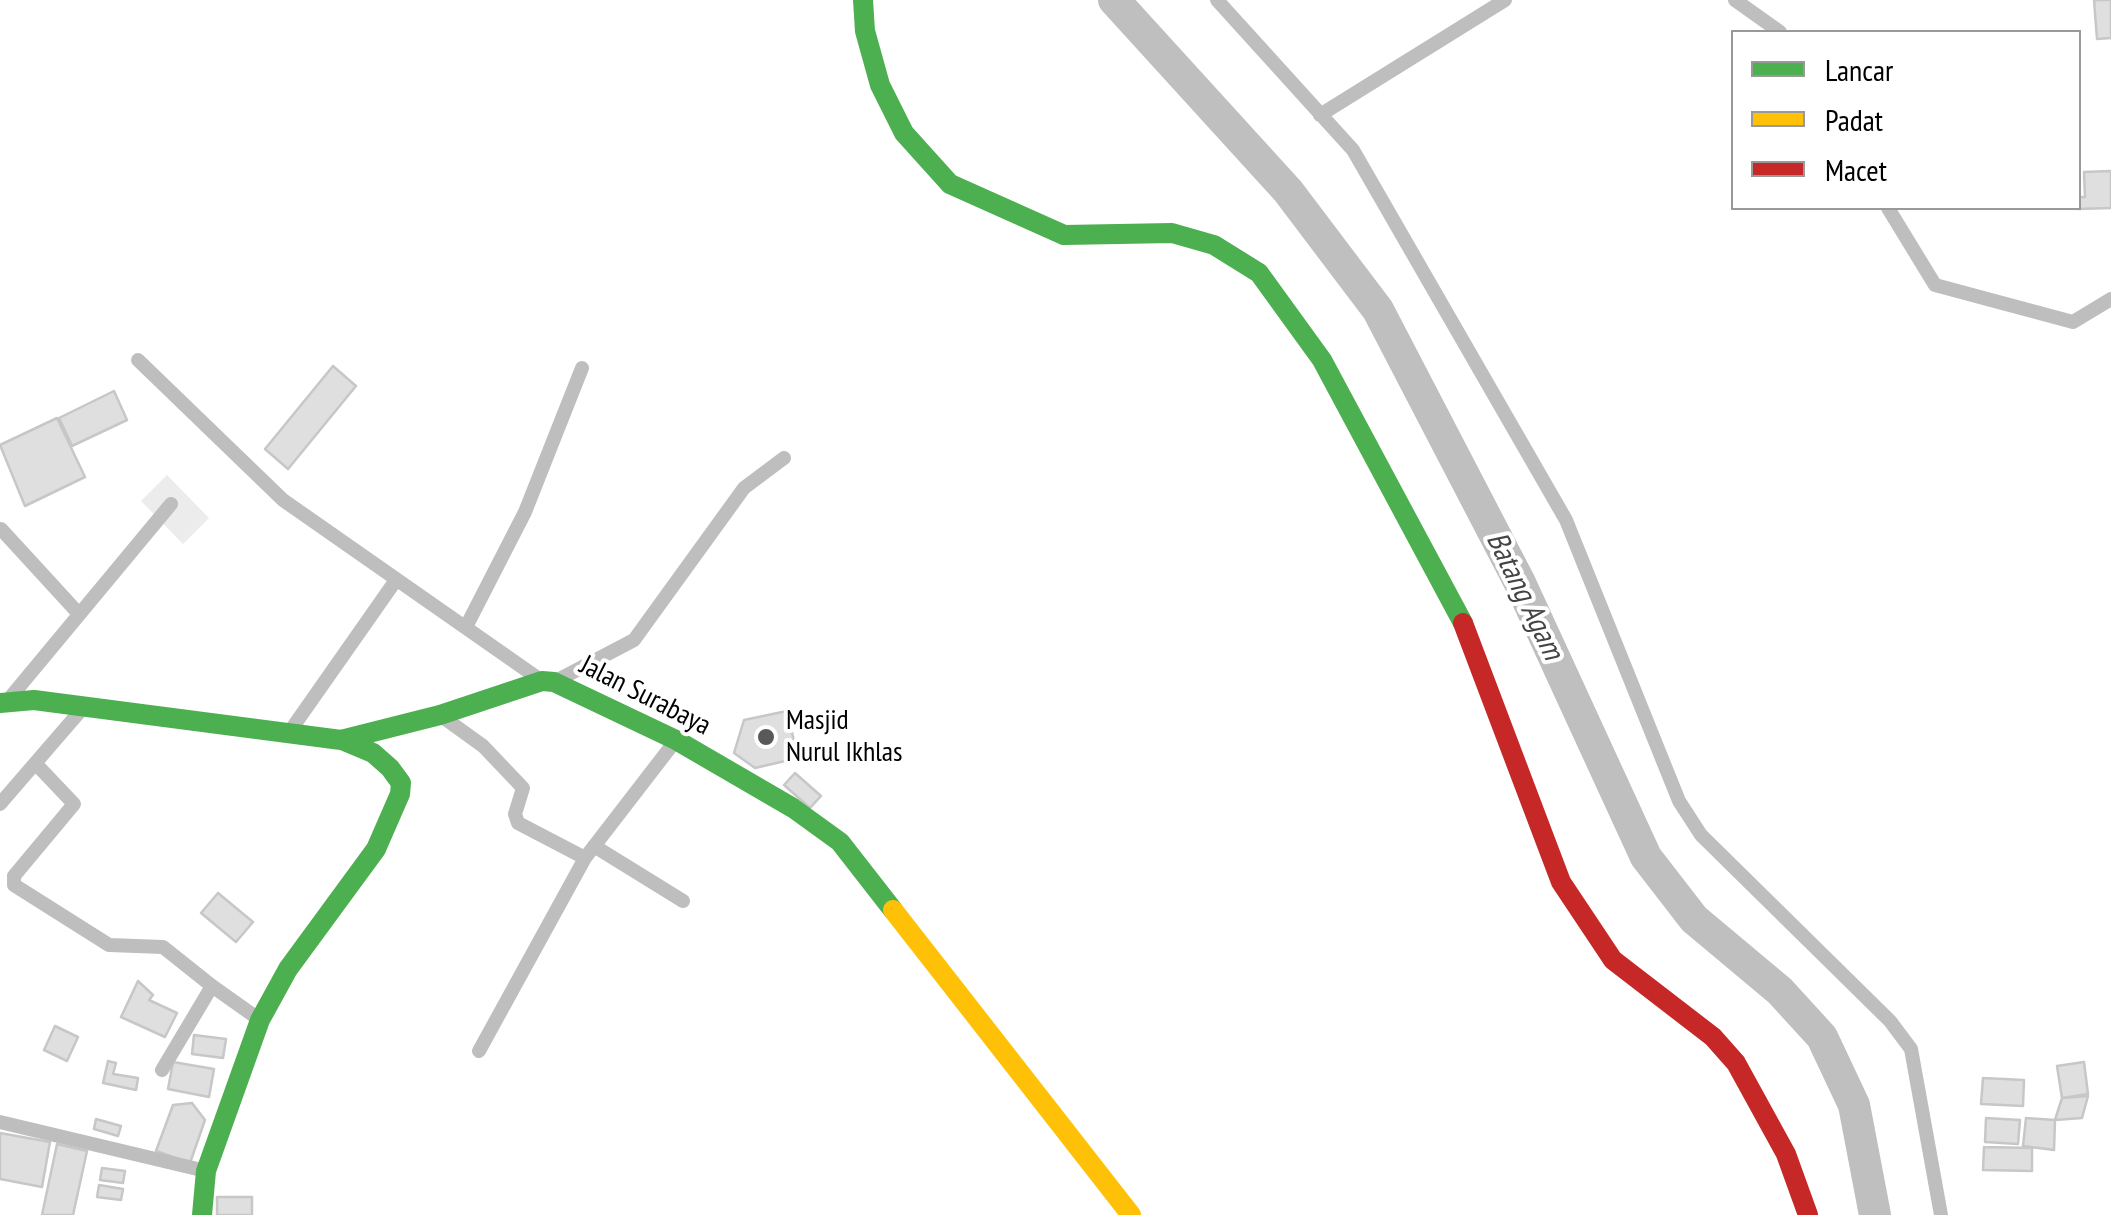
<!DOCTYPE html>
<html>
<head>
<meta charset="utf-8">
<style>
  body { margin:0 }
  #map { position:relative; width:2111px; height:1215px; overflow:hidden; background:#fff; font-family:"PT Sans Narrow",sans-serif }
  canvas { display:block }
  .legend { position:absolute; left:1731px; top:30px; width:350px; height:180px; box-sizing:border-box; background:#fff; border:2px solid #999; margin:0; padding:12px 18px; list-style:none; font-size:30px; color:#000 }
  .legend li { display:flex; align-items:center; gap:20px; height:50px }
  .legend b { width:50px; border:2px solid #999 }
</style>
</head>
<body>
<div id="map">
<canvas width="2111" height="1215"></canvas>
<ul class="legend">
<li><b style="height:12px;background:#4caf50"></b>Lancar</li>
<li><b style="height:12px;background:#ffc107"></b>Padat</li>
<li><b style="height:12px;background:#c62828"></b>Macet</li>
</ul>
</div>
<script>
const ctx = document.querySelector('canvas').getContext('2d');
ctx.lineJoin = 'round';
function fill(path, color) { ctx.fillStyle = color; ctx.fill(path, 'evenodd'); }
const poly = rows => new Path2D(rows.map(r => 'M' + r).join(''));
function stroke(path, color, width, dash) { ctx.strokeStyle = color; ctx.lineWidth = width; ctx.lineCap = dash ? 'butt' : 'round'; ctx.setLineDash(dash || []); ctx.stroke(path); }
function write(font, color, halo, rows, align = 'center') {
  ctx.font = font + ' "PT Sans Narrow",sans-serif'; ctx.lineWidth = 8; ctx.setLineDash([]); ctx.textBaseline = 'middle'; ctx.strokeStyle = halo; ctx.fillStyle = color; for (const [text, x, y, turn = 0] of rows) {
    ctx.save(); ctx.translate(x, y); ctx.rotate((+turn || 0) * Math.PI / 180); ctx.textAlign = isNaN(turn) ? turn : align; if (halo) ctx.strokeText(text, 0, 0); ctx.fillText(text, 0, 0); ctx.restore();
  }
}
fill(poly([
  [167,475,209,518,183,544,141,501]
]), '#ececec');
stroke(poly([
  [1114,0,1288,191,1378,310,1520,583,1646,857,1694,919,1780,991,1822,1037,1854,1105,1875,1215]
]), '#bfbfbf', 32);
const building = poly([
  [2094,0,2111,0,2111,38,2097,39,2094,0],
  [2111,171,2111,208,2078,209,2078,197,2085,197,2084,172,2111,171],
  [333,366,356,386,288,469,265,449,333,366],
  [114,391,127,420,72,446,59,418,114,391],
  [57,418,85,477,25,506,0,445,57,418],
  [787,711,798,758,755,768,734,753,744,720,787,711],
  [795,773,821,796,810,808,784,785,795,773],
  [218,893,253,922,236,942,201,913,218,893],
  [138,981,153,995,149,1000,177,1013,165,1037,121,1017,138,981],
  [55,1026,78,1037,67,1061,44,1050,55,1026],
  [194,1035,226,1039,223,1058,192,1054,194,1035],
  [108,1061,116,1063,113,1074,138,1078,136,1090,103,1083,108,1061],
  [173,1062,214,1069,209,1097,168,1089,173,1062],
  [2084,1062,2088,1094,2062,1098,2057,1066,2084,1062],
  [1983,1078,2024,1080,2023,1106,1981,1104,1983,1078],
  [2088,1096,2082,1118,2055,1120,2062,1098,2088,1096],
  [192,1103,205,1120,190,1163,156,1151,173,1105,192,1103],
  [1986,1118,2020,1120,2018,1144,1985,1142,1986,1118],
  [2026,1118,2055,1120,2054,1150,2023,1146,2026,1118],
  [96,1119,121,1126,118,1136,94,1129,96,1119],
  [0,1133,50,1142,42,1187,0,1179,0,1133],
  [57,1144,87,1151,73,1215,42,1215,57,1144],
  [1984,1147,2032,1148,2032,1171,1983,1170,1984,1147],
  [102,1168,125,1171,123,1183,100,1180,102,1168],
  [99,1185,123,1189,121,1200,97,1197,99,1185],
  [217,1197,252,1197,252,1215,217,1215,217,1197]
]);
fill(building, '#dfdfdf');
stroke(building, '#c7c7c7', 2.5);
stroke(poly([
  [1217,0,1353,150,1566,520,1679,801,1701,835,1890,1021,1911,1049,1941,1215],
  [1735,0,1780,32],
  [1320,115,1505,0],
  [1888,208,1935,285,2073,322,2111,299],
  [138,360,283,500,542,681],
  [1,529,79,614],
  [467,625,525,512,582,368],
  [554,682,634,640,744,488,784,458],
  [9,699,171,504],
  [440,715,483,746,523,788,515,814,518,823,585,858],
  [288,734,396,580],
  [36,764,74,804,14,876,14,885,109,945,163,947,212,986],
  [0,804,82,709],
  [594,846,683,901],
  [479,1051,585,858,676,740],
  [162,1070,212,986,260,1020],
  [0,1122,206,1171]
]), '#bebebe', 14);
stroke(poly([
  [863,0,865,31,880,85,904,133,950,184,1064,235,1172,233,1214,245,1259,273,1322,360,1463,623],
  [0,703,34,700,341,740,440,715,542,681,554,682,676,740,793,808,840,842,893,910],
  [202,1215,206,1171,260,1020,288,969,376,849,400,794,401,783,390,768,373,753,342,740]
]), '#4caf50', 20);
stroke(poly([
  [893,910,1131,1215]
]), '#ffc107', 20);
stroke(poly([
  [1463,623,1561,882,1613,960,1713,1037,1736,1063,1786,1154,1808,1215]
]), '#c62828', 20);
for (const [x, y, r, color] of [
  [766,737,10,"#595959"]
]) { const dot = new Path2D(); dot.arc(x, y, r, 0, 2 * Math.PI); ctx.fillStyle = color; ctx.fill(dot); stroke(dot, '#fff', 4); }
write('28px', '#000', '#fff', [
  ["Jalan Surabaya",645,696,27]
]);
write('28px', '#000', '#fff', [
  ["Masjid",786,721],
  ["Nurul Ikhlas",786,753]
], 'left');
write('italic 30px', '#444', '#fff', [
  ["Batang Agam",1524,596,64]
]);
</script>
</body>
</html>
